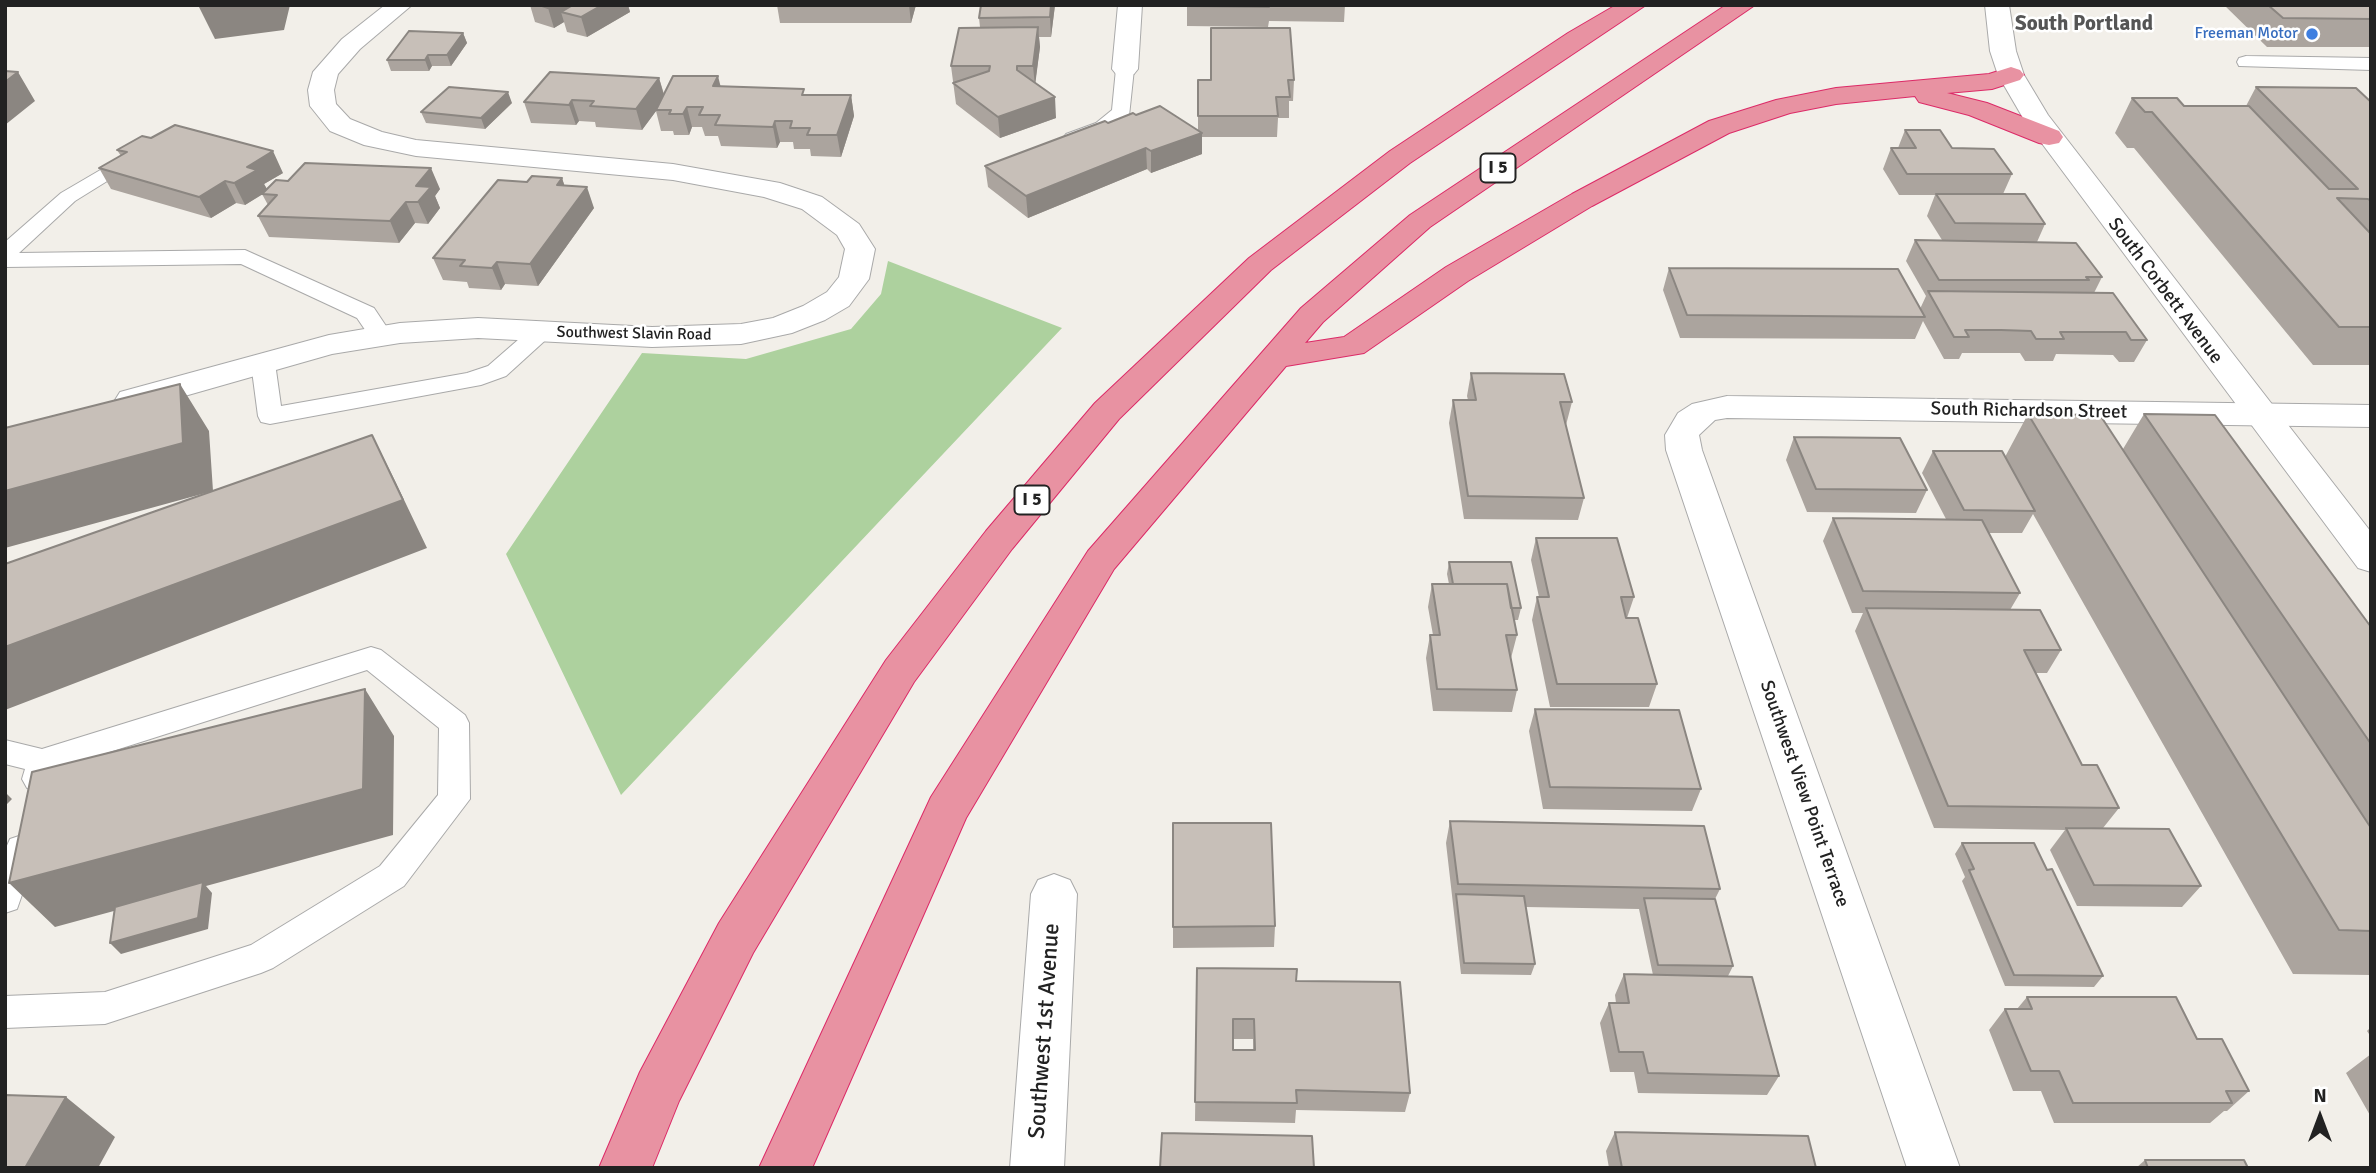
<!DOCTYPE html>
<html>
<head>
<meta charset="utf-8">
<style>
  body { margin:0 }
  #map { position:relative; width:2376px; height:1173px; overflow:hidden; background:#f2efe9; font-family:Signika,sans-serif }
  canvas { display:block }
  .frame { position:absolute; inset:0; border:7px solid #222; pointer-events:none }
  .north { position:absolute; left:2285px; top:1082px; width:70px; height:70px; -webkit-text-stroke:5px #fff; paint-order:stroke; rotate:0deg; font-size:19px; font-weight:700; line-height:28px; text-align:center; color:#222 }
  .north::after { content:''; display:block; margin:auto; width:24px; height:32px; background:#222; clip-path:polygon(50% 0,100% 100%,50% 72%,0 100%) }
</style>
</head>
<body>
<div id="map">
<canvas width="2376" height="1173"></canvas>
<div class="frame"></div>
<div class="north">N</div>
</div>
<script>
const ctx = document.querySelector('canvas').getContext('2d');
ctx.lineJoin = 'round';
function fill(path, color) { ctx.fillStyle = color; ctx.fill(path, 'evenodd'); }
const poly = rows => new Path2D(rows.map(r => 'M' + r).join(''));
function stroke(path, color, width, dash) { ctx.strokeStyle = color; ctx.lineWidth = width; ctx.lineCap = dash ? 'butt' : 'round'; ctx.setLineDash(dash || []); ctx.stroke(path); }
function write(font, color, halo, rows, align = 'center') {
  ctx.font = font + ' Signika,sans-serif'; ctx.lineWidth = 5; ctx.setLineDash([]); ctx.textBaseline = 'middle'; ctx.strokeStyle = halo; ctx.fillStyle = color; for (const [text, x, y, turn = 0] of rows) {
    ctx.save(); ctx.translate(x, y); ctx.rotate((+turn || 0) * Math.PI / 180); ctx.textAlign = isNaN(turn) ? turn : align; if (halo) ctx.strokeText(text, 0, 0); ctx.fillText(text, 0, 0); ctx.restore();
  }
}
fill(poly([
  [888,261,1062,328,621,795,506,554,642,353,746,359,851,329,881,294]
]), '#add19e');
const service = poly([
  [2246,56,2371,58,2371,70,2239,66,2237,62,2239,58,2246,56],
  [1125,63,1134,69,1129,116,1110,131,1080,142,1066,142,1063,138,1066,134,1096,123,1112,110,1116,69,1125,63],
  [126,155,133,157,136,161,133,165,75,201,19,253,245,250,374,308,392,335,388,340,372,340,357,318,241,264,5,267,5,242,61,193,126,155],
  [542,324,550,326,554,331,550,336,506,376,481,385,270,424,261,422,258,416,251,363,255,358,263,356,271,358,275,363,281,406,467,373,488,366,534,326,542,324],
  [371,647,381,650,465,715,469,723,470,799,404,886,273,968,261,973,105,1024,5,1028,5,996,105,992,251,945,380,866,438,795,439,728,367,670,56,769,49,788,38,792,27,788,22,779,25,769,5,764,5,740,42,749,371,647],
  [22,835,34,839,38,849,17,909,5,913,5,850,10,839,22,835]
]);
const minor = poly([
  [385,5,412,5,360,49,338,74,334,90,336,104,350,119,382,132,416,140,673,164,780,183,822,197,859,224,875,249,869,279,849,306,825,320,792,333,741,344,652,347,478,338,400,343,332,354,132,411,120,408,115,400,120,392,329,335,400,323,478,318,652,327,741,324,773,318,803,306,827,292,839,277,845,249,837,235,802,209,764,197,673,180,416,156,364,145,330,131,310,106,308,90,313,72,342,39,385,5],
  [1118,5,1142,5,1138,69,1134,74,1125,77,1116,74,1112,69,1118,5],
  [1727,396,2371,405,2371,427,1727,418,1715,420,1699,435,1702,450,1960,1168,1907,1168,1666,450,1665,435,1678,413,1692,404,1727,396],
  [1054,874,1070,880,1077,894,1064,1168,1010,1168,1031,894,1038,880,1054,874]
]);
const tertiary = poly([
  [1985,5,2009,5,2016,51,2024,75,2048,115,2371,532,2371,572,2358,568,2023,118,1998,75,1990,51,1985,5]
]);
const motorway = poly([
  [1616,5,1646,5,1410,163,1271,270,1119,419,1012,549,914,682,753,953,679,1101,652,1168,599,1168,640,1072,719,923,886,660,986,531,1095,403,1249,258,1390,151,1568,33,1616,5],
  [1726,5,1755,5,1430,227,1323,322,1305,343,1344,337,1446,267,1572,194,1709,121,1776,100,1836,88,1989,74,2011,67,2020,70,2024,75,2020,80,1992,89,1947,93,1987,103,2059,131,2063,137,2059,143,2049,145,2039,143,1969,115,1919,102,1915,96,1836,104,1790,113,1729,133,1592,206,1468,281,1364,353,1286,366,1114,569,966,818,812,1168,759,1168,931,797,1088,551,1301,308,1410,215,1726,5]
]);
stroke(service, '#a9a9a9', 2);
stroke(minor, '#a9a9a9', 2);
stroke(tertiary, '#a9a9a9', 2);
stroke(motorway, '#dc2a67', 2);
fill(service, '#fff');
fill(minor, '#fff');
fill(tertiary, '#fff');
fill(motorway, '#e892a2');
fill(poly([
  [530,5,628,5,630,12,587,37,567,32,564,22,554,28,535,22],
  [777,5,916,5,911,23,780,23],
  [1055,5,1051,37,1039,37,1040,47,1035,83,1056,118,1000,138,956,104,951,66,980,27,979,18],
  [1187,5,1345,5,1344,22,1269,21,1268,27,1187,26],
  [2224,5,2371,5,2371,47,2267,47],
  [463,33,467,43,451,66,432,66,429,71,391,71,387,60],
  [659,78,664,94,720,86,805,95,851,95,854,116,841,157,811,156,810,149,794,149,793,142,780,142,777,148,721,146,718,136,705,136,702,127,692,127,689,135,674,135,673,131,661,131,656,111,642,130,596,127,595,122,579,121,576,125,531,123,524,102],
  [1198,80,1294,80,1293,101,1289,101,1289,118,1278,118,1277,137,1202,137,1202,154,1151,173,1147,169,1028,218,988,187,985,166,1108,123,1136,115,1198,130],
  [2256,87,2371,102,2371,365,2313,365,2134,148,2127,148,2115,133,2132,98,2184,106,2246,106],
  [512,103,485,129,426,123,421,112],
  [1905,130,1952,148,2012,174,2003,194,2045,224,2037,242,2102,277,2094,293,2147,340,2134,362,2119,362,2113,355,2056,354,2053,361,2025,361,2020,353,1962,353,1959,359,1944,359,1923,321,1915,339,1680,338,1663,290,1669,268,1920,309,1926,296,1906,261,1915,240,1942,240,1927,216,1935,195,1899,195,1883,169,1891,148,1898,148],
  [117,150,283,173,264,184,267,189,440,189,435,196,440,208,428,224,415,223,399,243,269,237,258,216,268,205,262,194,245,205,236,203,211,218,111,189,99,168,121,156],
  [562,178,564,185,594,208,538,286,505,284,501,290,469,288,467,282,443,280,433,258,527,182],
  [1471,373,1572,402,1566,425,1584,498,1578,520,1464,519,1449,423,1453,400,1468,400,1467,396],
  [2028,414,2123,449,2144,414,2371,627,2371,975,2293,974,2033,514,2022,533,1989,533,2020,593,2010,610,2061,650,2047,673,2036,673,2082,765,2119,808,2103,828,2201,886,2182,907,2077,906,2050,850,2065,830,1934,828,1855,631,1863,613,1852,613,1823,541,1833,518,1946,519,1922,473,1933,451,2005,457],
  [1794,437,1927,490,1916,513,1807,512,1786,460],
  [1536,538,1634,597,1627,618,1657,684,1649,707,1550,707,1532,620,1537,597,1539,597,1531,560],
  [1449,562,1521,608,1518,620,1514,620,1517,635,1511,658,1517,690,1512,712,1433,711,1426,658,1430,635,1433,635,1428,607,1432,584,1449,584,1447,574],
  [1535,709,1701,789,1692,811,1543,809,1529,731],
  [1450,821,1720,889,1715,899,1733,966,1728,976,1779,1076,1767,1095,1638,1093,1634,1072,1610,1072,1600,1023,1609,1003,1616,1003,1615,995,1624,974,1653,975,1639,909,1526,907,1535,964,1531,975,1461,974,1446,843],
  [1173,823,1275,926,1274,947,1173,948],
  [1962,843,2047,870,2103,976,2094,987,2005,986,1962,881,1965,877,1955,854],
  [1197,968,1296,981,1410,1093,1405,1112,1296,1110,1295,1123,1195,1121],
  [1233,1039,1253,1039,1253,1050,1233,1050],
  [2027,997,2197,1039,2249,1091,2227,1111,2224,1111,2210,1123,2054,1123,2041,1091,2013,1091,1989,1030,2005,1009,2017,1009],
  [2371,1027,2371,1037,2367,1031],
  [2371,1054,2371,1117,2346,1073],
  [1615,1132,1816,1168,1609,1168,1606,1151],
  [2145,1160,2248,1168,2136,1168]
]), '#aba49e');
fill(poly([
  [198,5,290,5,284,30,215,39],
  [553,5,567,5,569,14,561,12,564,22,554,28,548,8],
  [602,5,628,5,630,12,587,37,581,17],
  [909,5,916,5,911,23],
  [1051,5,1055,5,1051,37,1050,17],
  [1038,27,1040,47,1035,86,1033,66],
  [463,33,467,43,451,66,447,55],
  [428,55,432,66,429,71,425,60],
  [18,72,35,101,5,125,5,82],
  [718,76,723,96,713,86],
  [659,78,665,99,642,130,636,109],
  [508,92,512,103,485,129,481,118],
  [851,95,854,116,841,157,837,135],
  [1055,97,1056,118,1000,138,998,117],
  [572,100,579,121,576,125,569,105],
  [687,107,692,127,689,135,683,114],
  [775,121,780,142,777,148,773,127],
  [1202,133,1202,154,1151,173,1151,151],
  [1146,148,1147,169,1028,218,1026,196],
  [273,151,283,173,264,184,268,191,245,205,234,183,247,167],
  [431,168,440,189,435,196,440,208,428,224,418,202,416,186],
  [562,178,569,199,557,185],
  [225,181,236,203,211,218,199,197],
  [587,187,594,208,538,286,530,264],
  [406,202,415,223,399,243,390,221],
  [497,262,505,284,501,290,492,268],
  [180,384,209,431,213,491,5,548,5,491],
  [372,435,396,483,427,548,5,710,5,647],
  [365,689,394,736,393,835,206,886,212,893,208,929,121,954,110,943,202,887,55,927,9,883],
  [5,792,12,799,5,806],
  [66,1097,115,1137,98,1168,25,1168]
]), '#8b8681');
const building = poly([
  [539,5,553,5,548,8,539,5],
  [573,5,602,5,581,17,561,12,573,5],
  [981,5,1051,5,1050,17,979,18,981,5],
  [1187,5,1269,5,1269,7,1187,6,1187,5],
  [2268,5,2371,5,2371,19,2283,18,2268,5],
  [1038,27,1033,66,1017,66,1017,70,1055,97,998,117,953,83,989,71,990,66,951,66,959,28,1038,27],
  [1211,28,1290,28,1294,80,1288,80,1290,97,1276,97,1278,116,1198,116,1198,80,1211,80,1211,28],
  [409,31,463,33,447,55,428,55,425,60,387,60,409,31],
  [5,71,18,72,5,82,5,71],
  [550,72,659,78,636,109,590,106,594,101,572,100,569,105,524,102,550,72],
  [673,76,718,76,713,86,804,89,802,95,851,95,837,135,807,135,810,128,790,128,792,121,775,121,773,127,715,125,720,115,699,115,703,107,687,107,683,114,669,114,671,110,656,110,673,76],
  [449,87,508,92,481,118,421,112,449,87],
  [2256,87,2356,88,2371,102,2371,201,2368,199,2337,198,2371,234,2371,327,2339,327,2152,112,2145,112,2132,98,2177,98,2184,106,2249,106,2329,189,2358,189,2256,87],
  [1160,106,1202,133,1151,151,1146,148,1026,196,985,166,1105,121,1108,123,1133,113,1136,115,1160,106],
  [175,125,273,151,247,167,257,170,234,183,225,181,199,197,99,168,127,152,117,150,142,136,151,138,175,125],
  [1905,130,1940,130,1952,148,1994,149,2012,174,1907,174,1891,148,1916,148,1905,130],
  [305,163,431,168,416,186,431,187,418,202,406,202,390,221,258,216,277,195,262,194,276,180,288,181,305,163],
  [532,176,562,178,557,185,587,187,530,264,497,262,492,268,460,266,465,260,433,258,498,180,527,182,532,176],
  [1936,194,2025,194,2045,224,1955,223,1936,194],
  [1915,240,2076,243,2102,277,2086,277,2089,280,1939,280,1915,240],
  [1669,268,1898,269,1925,317,1687,315,1669,268],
  [1928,291,2113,293,2147,340,2131,340,2126,332,2060,332,2064,339,2036,339,2031,331,2001,330,1965,330,1969,337,1954,337,1928,291],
  [1471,373,1564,374,1572,402,1560,402,1584,498,1468,496,1453,400,1476,400,1471,373],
  [180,384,183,443,5,491,5,428,180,384],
  [2028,414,2100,415,2371,828,2371,931,2339,930,2028,414],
  [2144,414,2215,415,2371,627,2371,744,2144,414],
  [372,435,403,500,5,647,5,564,372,435],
  [1794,437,1900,438,1927,490,1816,489,1794,437],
  [1933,451,2002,451,2035,511,1964,510,1933,451],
  [1833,518,1982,520,2020,593,1863,591,1833,518],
  [1536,538,1617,538,1634,597,1621,597,1626,618,1638,618,1657,684,1557,684,1537,597,1549,597,1536,538],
  [1449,562,1511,562,1521,608,1511,608,1507,584,1453,584,1449,562],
  [1432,584,1507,584,1517,635,1506,635,1517,690,1437,689,1430,635,1440,635,1432,584],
  [1866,608,2040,610,2061,650,2024,650,2082,765,2097,765,2119,808,1948,806,1866,608],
  [365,689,363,789,9,883,32,772,365,689],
  [1535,709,1679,710,1701,789,1550,787,1535,709],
  [1450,821,1704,826,1720,889,1458,884,1450,821],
  [1173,823,1271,823,1275,926,1173,927,1173,823],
  [2066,828,2169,829,2201,886,2094,885,2066,828],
  [1962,843,2034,843,2047,870,2052,869,2103,976,2014,975,1969,870,1974,869,1962,843],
  [203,882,198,918,110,943,115,907,203,882],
  [1456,894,1524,896,1535,964,1464,963,1456,894],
  [1644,898,1715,899,1733,966,1658,965,1644,898],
  [1197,968,1297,969,1296,981,1400,982,1410,1093,1296,1090,1297,1103,1195,1102,1197,968],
  [1233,1019,1254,1019,1255,1050,1233,1050,1233,1019],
  [1624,974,1752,977,1779,1076,1648,1073,1643,1052,1619,1052,1609,1003,1629,1003,1624,974],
  [2027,997,2176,997,2197,1039,2222,1039,2249,1091,2226,1091,2232,1103,2073,1103,2059,1071,2031,1071,2005,1009,2032,1009,2027,997],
  [5,1095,66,1097,25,1168,5,1168,5,1095],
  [1615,1132,1808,1136,1816,1168,1622,1168,1615,1132],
  [1162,1133,1312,1136,1314,1168,1160,1168,1162,1133],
  [2145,1160,2244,1160,2248,1168,2148,1168,2145,1160]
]);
fill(building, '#c7bfb8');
stroke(building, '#8b8681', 2);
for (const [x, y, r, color] of [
  [2312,34,7,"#3f7fe0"]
]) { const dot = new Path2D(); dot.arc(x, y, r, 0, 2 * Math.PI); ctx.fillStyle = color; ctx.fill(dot); stroke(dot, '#fff', 2.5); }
write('16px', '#366cbe', '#fff', [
  ["Freeman Motor",2298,34]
], 'right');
write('16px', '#222', '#fff', [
  ["Southwest Slavin Road",634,334,1]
]);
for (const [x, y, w] of [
  [1498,168,35],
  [1032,500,35]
]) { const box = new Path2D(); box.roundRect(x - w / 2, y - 14.5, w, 29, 5); ctx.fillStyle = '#fff'; ctx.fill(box); stroke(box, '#222', 2); }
write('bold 18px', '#222', null, [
  ["I 5",1498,168],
  ["I 5",1032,500]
]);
write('19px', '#222', '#fff', [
  ["South Corbett Avenue",2165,291,53],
  ["South Richardson Street",2029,411,1],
  ["Southwest View Point Terrace",1804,794,71]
]);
write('bold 21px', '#555', '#fff', [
  ["South Portland",2084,24]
]);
write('23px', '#222', '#fff', [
  ["Southwest 1st Avenue",1045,1031,-86]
]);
</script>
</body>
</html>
